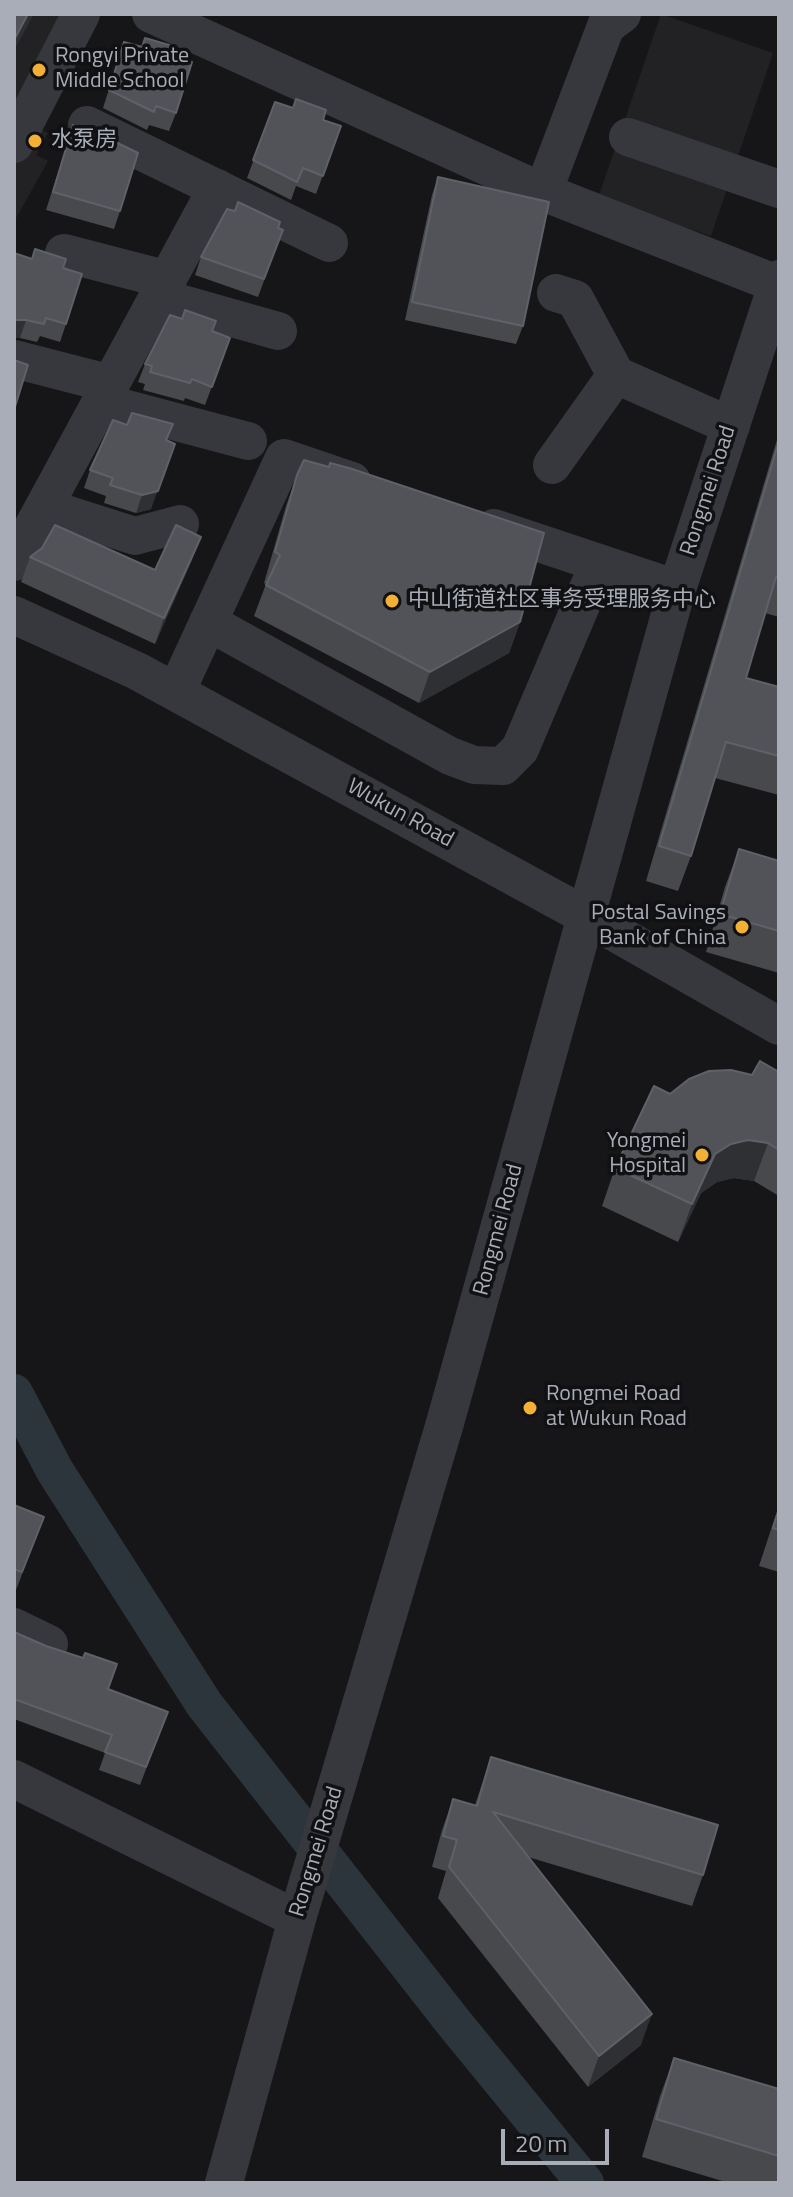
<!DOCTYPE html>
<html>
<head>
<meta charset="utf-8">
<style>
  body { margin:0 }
  #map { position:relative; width:793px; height:2197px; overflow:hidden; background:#161618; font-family:"Titillium Web",sans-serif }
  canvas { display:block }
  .frame { position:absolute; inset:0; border:16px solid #a8adb8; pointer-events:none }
  .scale { position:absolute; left:501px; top:2129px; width:108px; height:36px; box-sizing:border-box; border:4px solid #a8adb8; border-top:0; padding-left:10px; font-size:24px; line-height:28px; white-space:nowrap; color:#a8adb8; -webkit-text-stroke:6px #111113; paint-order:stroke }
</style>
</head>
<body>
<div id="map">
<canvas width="793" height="2197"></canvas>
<div class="frame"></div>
<div class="scale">20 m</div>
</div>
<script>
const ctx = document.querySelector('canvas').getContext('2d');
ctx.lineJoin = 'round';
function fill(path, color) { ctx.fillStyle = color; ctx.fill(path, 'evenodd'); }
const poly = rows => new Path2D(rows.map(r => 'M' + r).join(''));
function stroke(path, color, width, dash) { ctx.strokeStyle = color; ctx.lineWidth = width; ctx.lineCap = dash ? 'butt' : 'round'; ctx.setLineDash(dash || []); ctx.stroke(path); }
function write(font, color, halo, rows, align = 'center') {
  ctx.font = font + ' "Titillium Web","Noto Sans SC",sans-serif'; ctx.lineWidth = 7; ctx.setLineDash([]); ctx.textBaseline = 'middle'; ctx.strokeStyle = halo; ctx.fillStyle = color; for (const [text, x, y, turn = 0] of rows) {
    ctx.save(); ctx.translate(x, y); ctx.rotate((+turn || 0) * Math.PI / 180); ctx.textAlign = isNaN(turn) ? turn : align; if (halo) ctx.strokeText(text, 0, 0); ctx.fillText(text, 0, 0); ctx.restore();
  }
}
fill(poly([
  [14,14,93,14,36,126,48,133,36,155,48,161,14,222],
  [661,14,773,53,711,236,598,198]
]), '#222225');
stroke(poly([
  [14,1393,55,1471,204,1704,454,2023,585,2183]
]), '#2c353c', 38);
stroke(poly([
  [151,14,543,192],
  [622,14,606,26,543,192,777,284],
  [87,125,329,243],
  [628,137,779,189],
  [14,144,81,14],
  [64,253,168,280],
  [556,293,575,299,616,375,731,426],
  [158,297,278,331],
  [14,359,111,384],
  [101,402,248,441],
  [552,465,616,375],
  [44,507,135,536,180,524],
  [494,528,677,589],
  [14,562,217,188],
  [14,615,137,671,586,916,779,1026],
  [208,622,450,756,474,765,503,766,520,749,599,563],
  [176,692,284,458,352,481],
  [14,1627,49,1644],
  [14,1779,297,1919],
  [224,2183,297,1919,445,1423,677,589,779,279]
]), '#37383d', 38);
fill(poly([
  [124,42,173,57,176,113,169,131,149,125,147,130,103,108],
  [275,102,341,126,316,194,296,186,291,200,247,178],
  [73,125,95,138,120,211,114,229,46,210],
  [438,177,523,326,516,344,405,320,432,195],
  [278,228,283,230,258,297,195,275,201,257],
  [14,253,63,268,66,324,60,342,40,336,37,342,20,338,14,338],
  [212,331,230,338,205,405,185,398,184,401,143,390,145,384,138,382,145,364],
  [779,433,779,617,765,613,746,678,779,687,779,795,715,778,691,856,678,891,646,881],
  [167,441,151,509,136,513,104,503,106,496,84,488,90,470],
  [297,475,520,622,509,653,419,703,254,616,266,584,264,583,286,506],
  [201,537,191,562,155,644,21,582,30,557,155,570],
  [739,849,779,861,779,973,706,952,725,887],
  [779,1072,779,1196,754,1181,734,1178,717,1182,701,1193,678,1242,602,1206,615,1168,670,1094,752,1075],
  [14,1505,44,1517,16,1590,14,1589],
  [779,1505,779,1572,759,1566],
  [14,1632,108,1689,168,1712,140,1785,99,1770,105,1753,14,1719],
  [491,1757,703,1875,692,1906,528,1857,641,2045,588,2087,438,1898,446,1871,432,1867,442,1830,453,1799,475,1805],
  [674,2058,779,2089,779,2183,729,2183,642,2157,660,2096]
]), '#47494d');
fill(poly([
  [28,14,34,14,14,50,14,40],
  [14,320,26,320,20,338,14,338],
  [175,444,151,509,136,513,142,495],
  [201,537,191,562,155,644,164,618],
  [520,622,509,653,419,703,430,672],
  [748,1140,768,1143,754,1181,734,1178,717,1182,701,1193,678,1242,692,1204,715,1154,731,1144],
  [652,2014,641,2045,588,2087,599,2056]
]), '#2f3033');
const building = poly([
  [14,14,28,14,14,40,14,14],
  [145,38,176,47,173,57,192,62,176,113,156,106,154,112,109,90,124,42,142,47,145,38],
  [296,99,326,110,323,120,341,126,323,176,303,168,297,182,253,160,275,102,293,108,296,99],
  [73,125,95,138,97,133,138,153,120,211,53,192,73,125],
  [438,177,549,202,523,326,412,302,438,177],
  [238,202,280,222,278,228,283,230,264,279,201,257,227,209,235,211,238,202],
  [35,249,66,259,63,268,82,274,66,324,46,318,44,324,26,320,14,320,14,253,32,259,35,249],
  [185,310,216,321,212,331,230,338,212,387,192,379,190,383,150,372,152,366,145,364,170,315,182,319,185,310],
  [14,360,28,365,14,410,14,360],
  [132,413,173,424,166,440,175,444,158,491,142,495,110,485,113,478,90,470,113,420,127,425,132,413],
  [779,441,779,578,776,577,746,678,779,687,779,756,726,742,691,856,659,846,779,441],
  [304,460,329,467,330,463,349,468,544,533,520,622,430,672,266,585,280,555,275,552,297,475,304,460],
  [55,525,155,570,176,525,201,537,164,618,30,557,42,548,55,525],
  [739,849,779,861,779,931,720,914,739,849],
  [760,1061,779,1072,779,1150,768,1143,748,1140,731,1144,715,1154,692,1204,615,1168,654,1086,670,1094,689,1079,709,1071,731,1070,752,1075,760,1061],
  [14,1505,44,1517,22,1572,14,1569,14,1505],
  [779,1509,779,1530,773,1528,779,1509],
  [14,1632,46,1646,83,1658,85,1653,117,1664,108,1689,168,1712,146,1767,105,1752,112,1735,14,1699,14,1632],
  [491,1757,718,1825,703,1875,493,1812,652,2014,599,2056,449,1867,457,1840,443,1836,453,1799,477,1806,491,1757],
  [674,2058,779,2089,779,2156,656,2119,674,2058]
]);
fill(building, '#525359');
stroke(building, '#5f6168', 2);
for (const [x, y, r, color] of [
  [39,70,8,"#f2b134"],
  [35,141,8,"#f2b134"],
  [392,601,8,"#f2b134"],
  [742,927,8,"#f2b134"],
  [702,1155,8,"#f2b134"],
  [530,1408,8,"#f2b134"]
]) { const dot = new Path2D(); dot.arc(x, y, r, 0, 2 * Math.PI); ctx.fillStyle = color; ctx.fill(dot); stroke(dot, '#111113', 3); }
write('22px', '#a8adb8', '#111113', [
  ["Rongyi Private",55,57],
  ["Middle School",55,82],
  ["水泵房",51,141],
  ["中山街道社区事务受理服务中心",408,601],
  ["Postal Savings",726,914,"right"],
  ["Bank of China",726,939,"right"],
  ["Yongmei",686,1142,"right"],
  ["Hospital",686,1167,"right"],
  ["Rongmei Road",546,1395],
  ["at Wukun Road",546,1420]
], 'left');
write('22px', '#a8adb8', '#111113', [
  ["Rongmei Road",709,491,-72],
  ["Wukun Road",400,814,29],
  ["Rongmei Road",499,1230,-75],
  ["Rongmei Road",317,1852,-73]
]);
</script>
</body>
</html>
